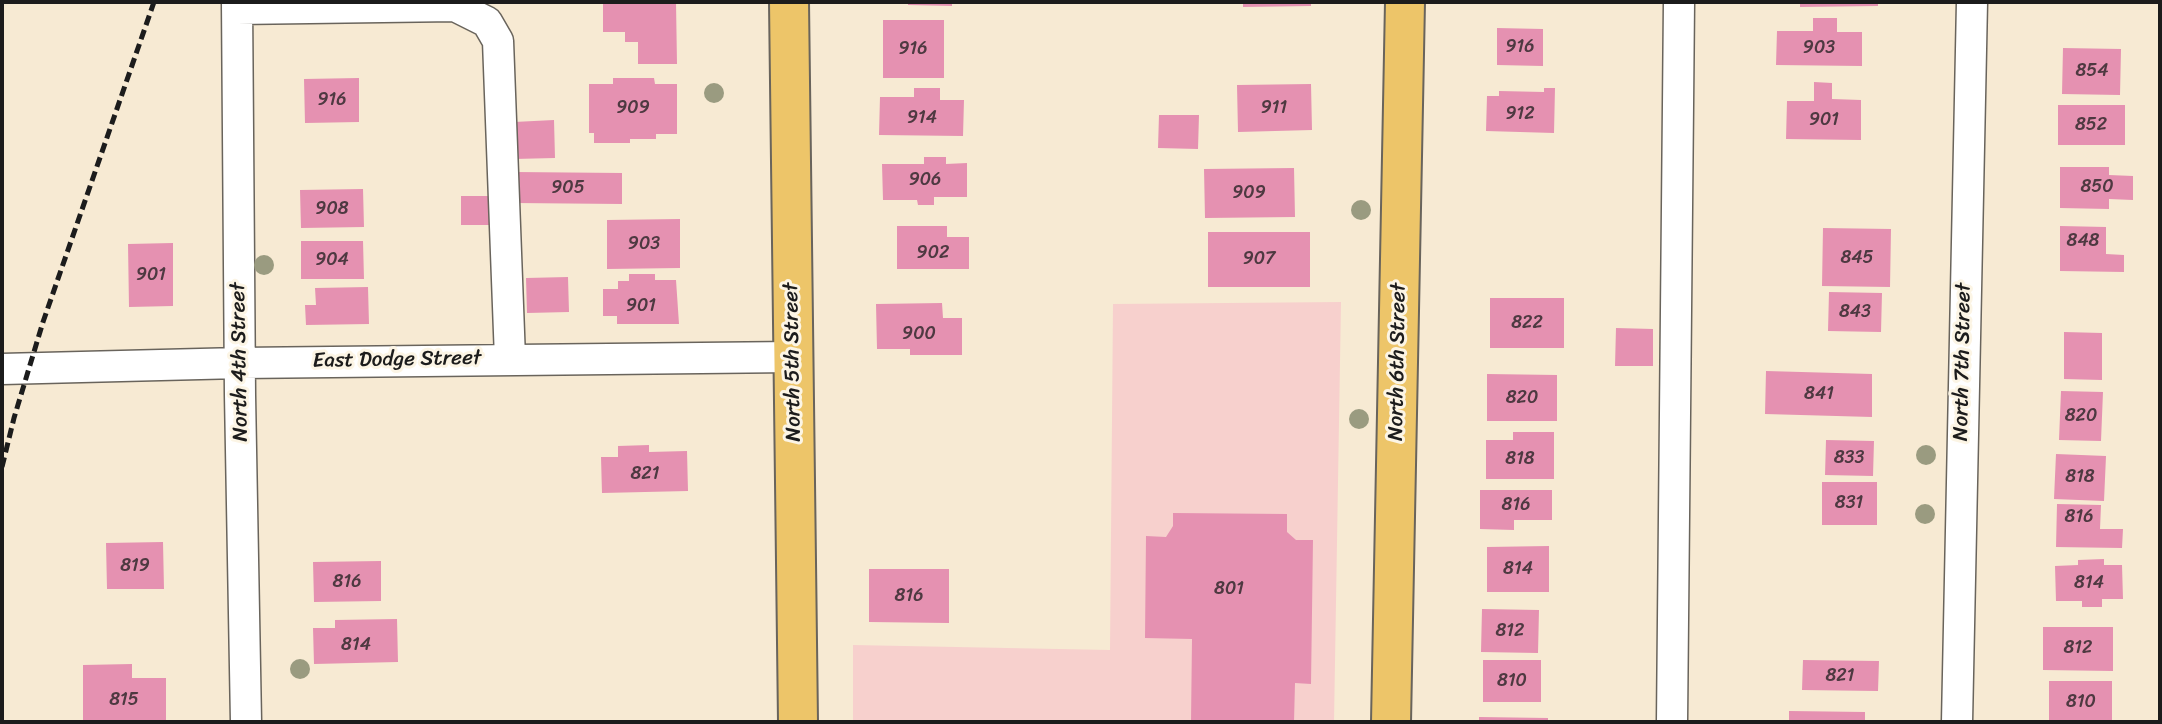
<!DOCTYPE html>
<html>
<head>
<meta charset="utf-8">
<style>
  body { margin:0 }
  #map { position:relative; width:2162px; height:724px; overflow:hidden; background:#f7ead3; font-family:Sriracha,sans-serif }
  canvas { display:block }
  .frame { position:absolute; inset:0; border:4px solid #1c1c1c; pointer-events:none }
</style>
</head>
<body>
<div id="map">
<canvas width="2162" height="724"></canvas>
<div class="frame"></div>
</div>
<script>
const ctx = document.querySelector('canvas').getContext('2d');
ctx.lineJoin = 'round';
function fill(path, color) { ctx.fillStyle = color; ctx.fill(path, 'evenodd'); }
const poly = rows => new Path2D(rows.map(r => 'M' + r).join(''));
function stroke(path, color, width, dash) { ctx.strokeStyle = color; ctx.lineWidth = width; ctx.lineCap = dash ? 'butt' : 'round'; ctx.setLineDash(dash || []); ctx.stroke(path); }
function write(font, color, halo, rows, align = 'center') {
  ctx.font = font + ' Sriracha,sans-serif'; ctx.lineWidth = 6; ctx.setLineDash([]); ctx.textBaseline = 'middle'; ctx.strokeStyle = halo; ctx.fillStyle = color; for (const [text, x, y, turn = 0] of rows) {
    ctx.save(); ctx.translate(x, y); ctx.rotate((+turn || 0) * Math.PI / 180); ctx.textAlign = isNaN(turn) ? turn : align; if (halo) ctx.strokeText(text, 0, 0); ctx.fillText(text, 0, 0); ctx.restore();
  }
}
fill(poly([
  [1341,302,1334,722,853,722,853,645,1110,650,1113,304]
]), '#f7d0cd');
fill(poly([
  [603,2,676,2,677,64,638,64,638,42,625,42,625,32,603,32],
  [908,2,952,2,952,6,908,5],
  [1243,2,1311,2,1311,6,1243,7],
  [1800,2,1878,2,1878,6,1800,7],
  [1813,18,1837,18,1837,32,1862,32,1862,66,1776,65,1777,31,1813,31],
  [883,20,944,20,944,78,883,78],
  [1497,28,1543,29,1543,66,1497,65],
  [2063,48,2121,49,2120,95,2062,94],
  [359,78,359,122,305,123,304,79],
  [613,78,654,78,655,84,677,84,677,134,656,134,656,139,630,139,630,143,594,143,594,133,589,133,589,84,613,84],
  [1814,82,1832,83,1832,99,1861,100,1861,140,1786,139,1787,101,1814,101],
  [1311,84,1312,130,1238,132,1237,85],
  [914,88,940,88,940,100,964,100,963,136,879,135,880,97,914,97],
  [1544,88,1555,88,1554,133,1486,131,1487,96,1499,96,1499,91,1544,92],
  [2058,105,2125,105,2125,145,2058,145],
  [1159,115,1199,115,1198,149,1158,148],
  [554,120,555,158,514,159,514,122],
  [924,157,946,157,946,164,967,163,967,197,934,197,934,205,918,205,917,200,883,200,882,164,924,164],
  [2060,167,2109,167,2109,175,2133,176,2133,200,2109,199,2109,209,2060,208],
  [1294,168,1295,217,1205,218,1204,169],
  [515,172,622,173,622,204,515,203],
  [363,189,364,227,301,228,300,190],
  [461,196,494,196,494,225,461,225],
  [680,219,680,268,607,269,607,220],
  [897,226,947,226,947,237,969,237,969,269,897,269],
  [2060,226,2106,227,2106,254,2124,255,2124,272,2060,271],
  [1823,228,1891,229,1890,287,1822,286],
  [1208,232,1310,232,1310,287,1208,287],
  [301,241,363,241,364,279,301,279],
  [173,243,173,306,129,307,128,244],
  [629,274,655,274,655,280,676,280,679,324,617,324,617,316,603,316,603,289,618,289,618,281,629,281],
  [568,277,569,312,527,313,526,278],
  [368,287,369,324,306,325,305,305,316,305,315,288],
  [1829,292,1882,293,1881,332,1828,331],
  [1490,298,1564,298,1564,348,1490,348],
  [942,303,943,318,962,318,962,355,910,355,910,349,877,349,876,304],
  [1616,328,1653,329,1653,366,1615,366],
  [2064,332,2102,333,2102,380,2064,379],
  [1766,371,1872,374,1872,417,1765,414],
  [1487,374,1557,375,1557,421,1487,421],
  [2061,391,2103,392,2101,441,2059,440],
  [1513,432,1554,432,1554,479,1486,479,1486,440,1513,440],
  [1826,440,1874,441,1873,476,1825,475],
  [649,445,649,452,687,451,688,491,602,493,601,457,618,457,618,446],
  [2056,454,2106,456,2104,501,2054,499],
  [1822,482,1877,482,1877,525,1822,525],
  [1480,490,1552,490,1552,520,1514,520,1514,530,1480,529],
  [2057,504,2101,505,2100,529,2123,529,2122,548,2056,547],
  [1173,513,1287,514,1287,532,1296,540,1313,540,1311,684,1295,683,1294,722,1191,722,1192,639,1145,638,1146,536,1166,537,1173,526],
  [163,542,164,589,107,589,106,543],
  [1549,546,1549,592,1487,592,1487,547],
  [2104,559,2104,565,2122,565,2123,599,2102,599,2102,607,2082,607,2082,601,2056,601,2055,566,2078,565,2078,560],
  [381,561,381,601,314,602,313,562],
  [869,569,949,569,949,623,869,622],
  [1482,609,1539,610,1538,653,1481,652],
  [397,619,398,662,314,664,313,628,335,628,335,620],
  [2043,627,2113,627,2113,671,2043,670],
  [1483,660,1541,660,1541,702,1483,702],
  [1803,660,1879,661,1878,691,1802,690],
  [132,664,132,678,166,678,166,722,83,722,83,665],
  [2049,681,2112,681,2112,722,2049,722],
  [1789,711,1865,712,1865,722,1789,722],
  [1479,717,1548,718,1548,722,1479,722]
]), '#e591b1');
const minor = poly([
  [237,2,240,395,246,722],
  [237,9,455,6,487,22,498,41,510,359],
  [2,369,240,363,793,357],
  [1672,722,1679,2],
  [1957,722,1972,2]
]);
const major = poly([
  [789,2,798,722],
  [1391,722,1405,2]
]);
stroke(minor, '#69645c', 33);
stroke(major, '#69645c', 42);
stroke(minor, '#fff', 30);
stroke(major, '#edc569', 38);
stroke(poly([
  [2,467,14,418,43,322,154,2]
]), '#1c1c1c', 5, [10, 5]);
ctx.fillStyle = '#9a9b80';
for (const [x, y] of [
  [714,93],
  [1361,210],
  [264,265],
  [1359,419],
  [1926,455],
  [1925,514],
  [300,669]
]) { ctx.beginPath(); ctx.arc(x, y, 10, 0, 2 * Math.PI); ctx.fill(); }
write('18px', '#4e3941', null, [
  ["916",1520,47],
  ["903",1819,48],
  ["916",913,49],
  ["854",2092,71],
  ["916",332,100],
  ["909",633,108],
  ["911",1274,108],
  ["912",1520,114],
  ["914",922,118],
  ["901",1824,120],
  ["852",2091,125],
  ["906",925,180],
  ["850",2097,187],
  ["905",568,188],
  ["909",1249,193],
  ["908",332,209],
  ["848",2083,241],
  ["903",644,244],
  ["902",933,253],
  ["845",1857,258],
  ["907",1259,259],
  ["904",332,260],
  ["901",151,275],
  ["901",641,306],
  ["843",1855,312],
  ["822",1527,323],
  ["900",919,334],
  ["841",1819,394],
  ["820",1522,398],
  ["820",2081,416],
  ["833",1849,458],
  ["818",1520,459],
  ["821",645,474],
  ["818",2080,477],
  ["831",1849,503],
  ["816",1516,505],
  ["816",2079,517],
  ["819",135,566],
  ["814",1518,569],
  ["816",347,582],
  ["814",2089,583],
  ["801",1229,589],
  ["816",909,596],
  ["812",1510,631],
  ["814",356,645],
  ["812",2078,648],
  ["821",1840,676],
  ["810",1512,681],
  ["815",124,700],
  ["810",2081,702]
]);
write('21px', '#1c1c1c', '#fcf5e5', [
  ["East Dodge Street",397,360,-1],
  ["North 4th Street",240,362,-91],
  ["North 5th Street",793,362,-91],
  ["North 6th Street",1398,362,-89],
  ["North 7th Street",1963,362,-89]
]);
</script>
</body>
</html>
